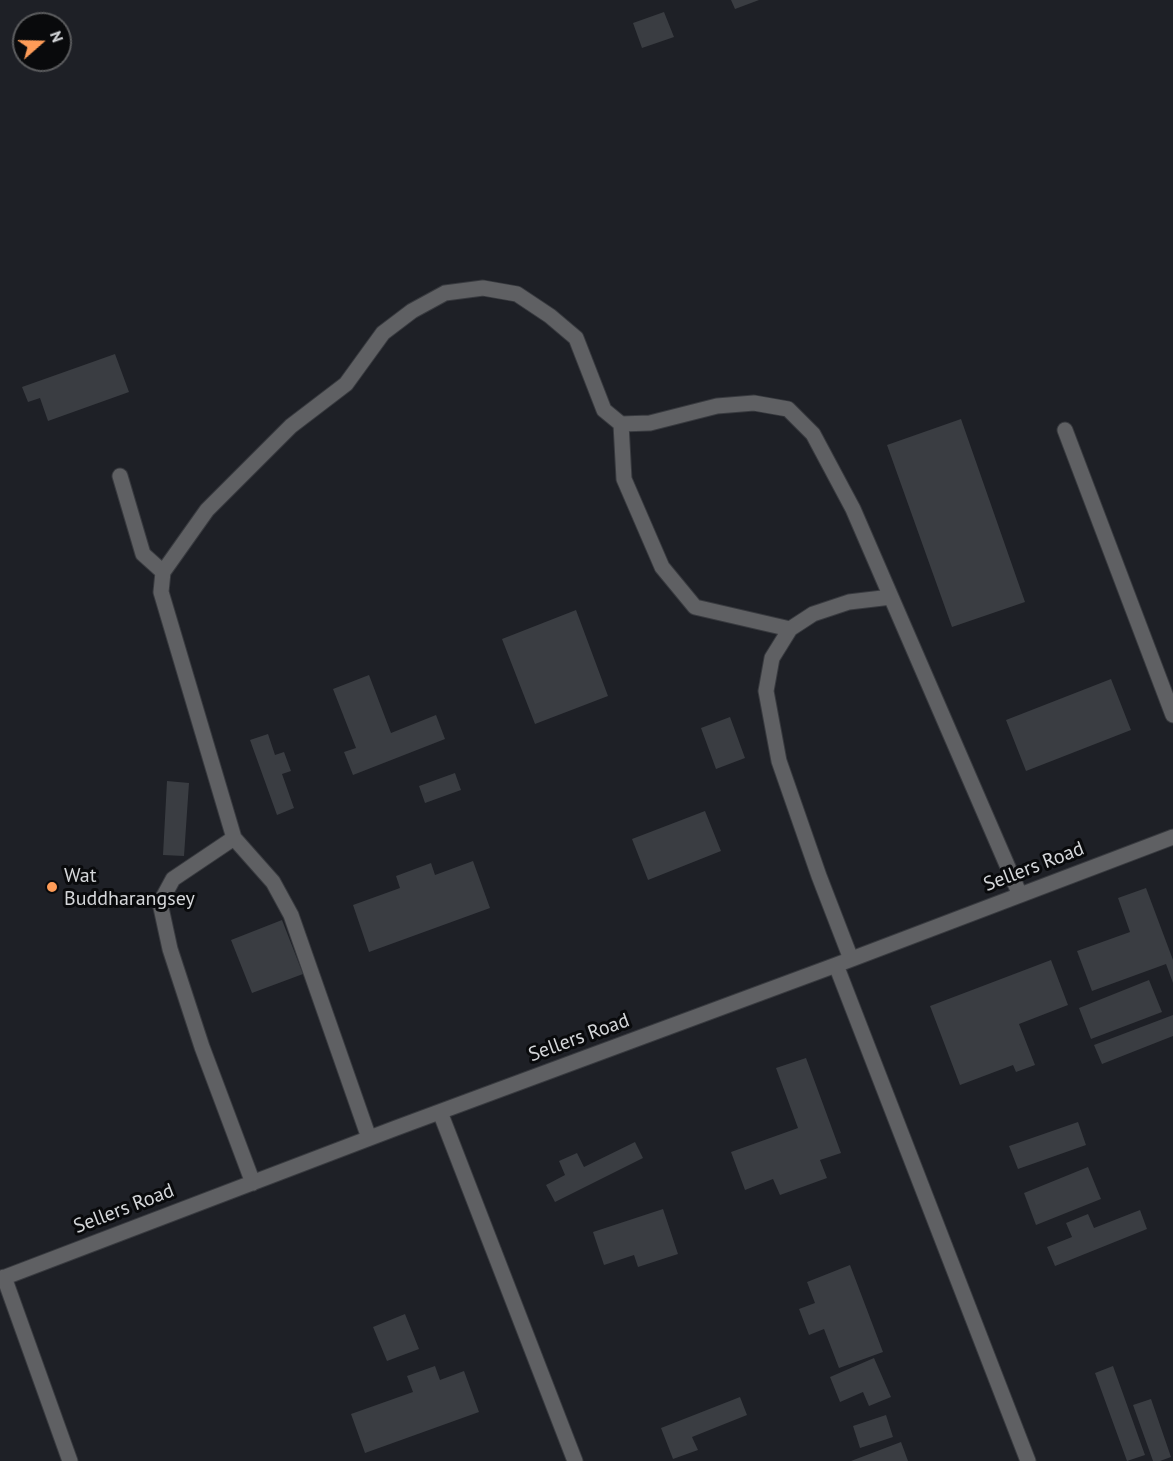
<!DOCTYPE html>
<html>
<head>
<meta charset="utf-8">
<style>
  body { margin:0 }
  #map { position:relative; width:1173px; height:1461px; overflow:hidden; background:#1e2026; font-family:"PT Sans",sans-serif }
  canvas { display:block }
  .north { position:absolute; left:12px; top:12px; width:60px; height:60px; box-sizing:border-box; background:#090a0c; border:2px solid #5b5c5e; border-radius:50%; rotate:70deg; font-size:16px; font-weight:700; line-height:24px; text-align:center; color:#d5d7da }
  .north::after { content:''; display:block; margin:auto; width:21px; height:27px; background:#fe9c58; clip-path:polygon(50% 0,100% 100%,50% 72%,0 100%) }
</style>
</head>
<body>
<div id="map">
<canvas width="1173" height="1461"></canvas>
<div class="north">N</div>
</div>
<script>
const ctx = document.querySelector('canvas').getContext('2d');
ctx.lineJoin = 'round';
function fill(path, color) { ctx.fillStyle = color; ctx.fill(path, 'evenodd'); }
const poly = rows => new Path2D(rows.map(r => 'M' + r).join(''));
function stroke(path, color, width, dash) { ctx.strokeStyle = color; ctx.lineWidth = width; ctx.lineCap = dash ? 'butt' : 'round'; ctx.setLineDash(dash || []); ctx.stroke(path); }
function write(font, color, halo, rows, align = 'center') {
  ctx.font = font + ' "PT Sans",sans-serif'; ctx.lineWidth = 6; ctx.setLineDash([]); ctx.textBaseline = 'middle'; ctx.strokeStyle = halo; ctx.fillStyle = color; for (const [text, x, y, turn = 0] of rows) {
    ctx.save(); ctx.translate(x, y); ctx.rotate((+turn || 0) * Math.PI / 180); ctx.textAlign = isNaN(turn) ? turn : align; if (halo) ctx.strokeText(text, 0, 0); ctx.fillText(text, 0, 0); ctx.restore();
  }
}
fill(poly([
  [731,0,759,0,735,9],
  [664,12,674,37,642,48,633,23],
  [115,354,129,392,48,421,40,398,28,402,22,387],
  [961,419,1025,602,952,627,887,445],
  [576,610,608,696,535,724,502,639],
  [369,675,391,733,436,715,445,739,353,775,344,752,356,748,333,689],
  [1111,679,1131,730,1026,771,1006,720],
  [730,717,745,758,716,769,701,728],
  [268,734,275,755,284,752,291,771,282,774,294,808,277,815,250,740],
  [455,773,461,790,425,803,419,786],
  [167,781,189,783,184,856,163,855],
  [705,811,721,851,648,880,632,839],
  [473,861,490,908,369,952,353,905,400,888,396,876,431,863,435,875],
  [1146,888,1173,960,1173,983,1166,964,1092,991,1077,951,1130,932,1118,898],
  [282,920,303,974,252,993,231,940],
  [1051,960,1068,1005,1019,1024,1035,1065,1016,1072,1013,1065,960,1085,930,1006],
  [1149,980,1162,1012,1091,1039,1079,1008],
  [1173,1015,1173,1036,1102,1064,1094,1045],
  [806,1058,841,1153,820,1160,827,1178,780,1195,773,1179,745,1190,731,1152,798,1128,776,1068],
  [1078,1122,1086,1145,1018,1169,1009,1146],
  [635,1142,643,1158,555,1202,546,1185,565,1175,559,1161,577,1153,584,1167],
  [1088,1167,1101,1199,1036,1225,1024,1193],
  [663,1209,678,1254,638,1267,634,1255,604,1265,593,1232],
  [1140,1210,1147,1229,1055,1266,1047,1247,1072,1237,1066,1223,1088,1214,1094,1228],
  [850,1265,883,1352,839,1368,824,1329,809,1335,799,1309,815,1303,807,1282],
  [405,1314,419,1349,387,1361,373,1327],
  [874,1358,891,1397,869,1406,863,1392,840,1402,830,1377],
  [435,1366,440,1380,464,1371,479,1412,365,1453,351,1414,413,1392,407,1376],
  [1113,1366,1145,1455,1127,1461,1095,1373],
  [740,1397,747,1415,692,1437,698,1450,673,1459,661,1428],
  [1151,1399,1171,1457,1160,1461,1153,1461,1133,1405],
  [886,1415,893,1437,860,1448,853,1426],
  [901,1442,908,1461,851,1461]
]), '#3a3d42');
const minor = poly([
  [621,424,624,479,662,567,695,607,790,629],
  [1065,430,1173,715],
  [120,476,143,554,163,572],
  [234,838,173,879,160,903,170,949,202,1047,253,1183],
  [851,959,819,876,779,761,766,691,772,658,790,629,813,614,849,602,891,597],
  [836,965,1028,1461],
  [440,1112,575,1461],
  [369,1138,291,915,273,882,234,838,161,592,163,572,207,510,291,426,346,384,383,333,412,311,445,293,483,288,517,294,550,316,576,338,604,410,621,424,650,423,717,406,754,403,788,409,813,434,853,509,1020,895],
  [4,1277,70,1461],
  [0,1279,396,1128,836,965,1173,837]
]);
stroke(minor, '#383a3f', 17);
stroke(minor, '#5f6063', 15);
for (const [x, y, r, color] of [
  [52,887,6,"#fe9c58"]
]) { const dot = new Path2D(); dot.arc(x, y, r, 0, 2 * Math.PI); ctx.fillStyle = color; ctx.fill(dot); stroke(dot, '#090a0c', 2); }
write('20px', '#d5d7da', '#090a0c', [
  ["Sellers Road",1034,867,-21],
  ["Sellers Road",579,1038,-20],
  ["Sellers Road",124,1209,-21]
]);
write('20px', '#d5d7da', '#090a0c', [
  ["Wat",64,876],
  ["Buddharangsey",64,899]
], 'left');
</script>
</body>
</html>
